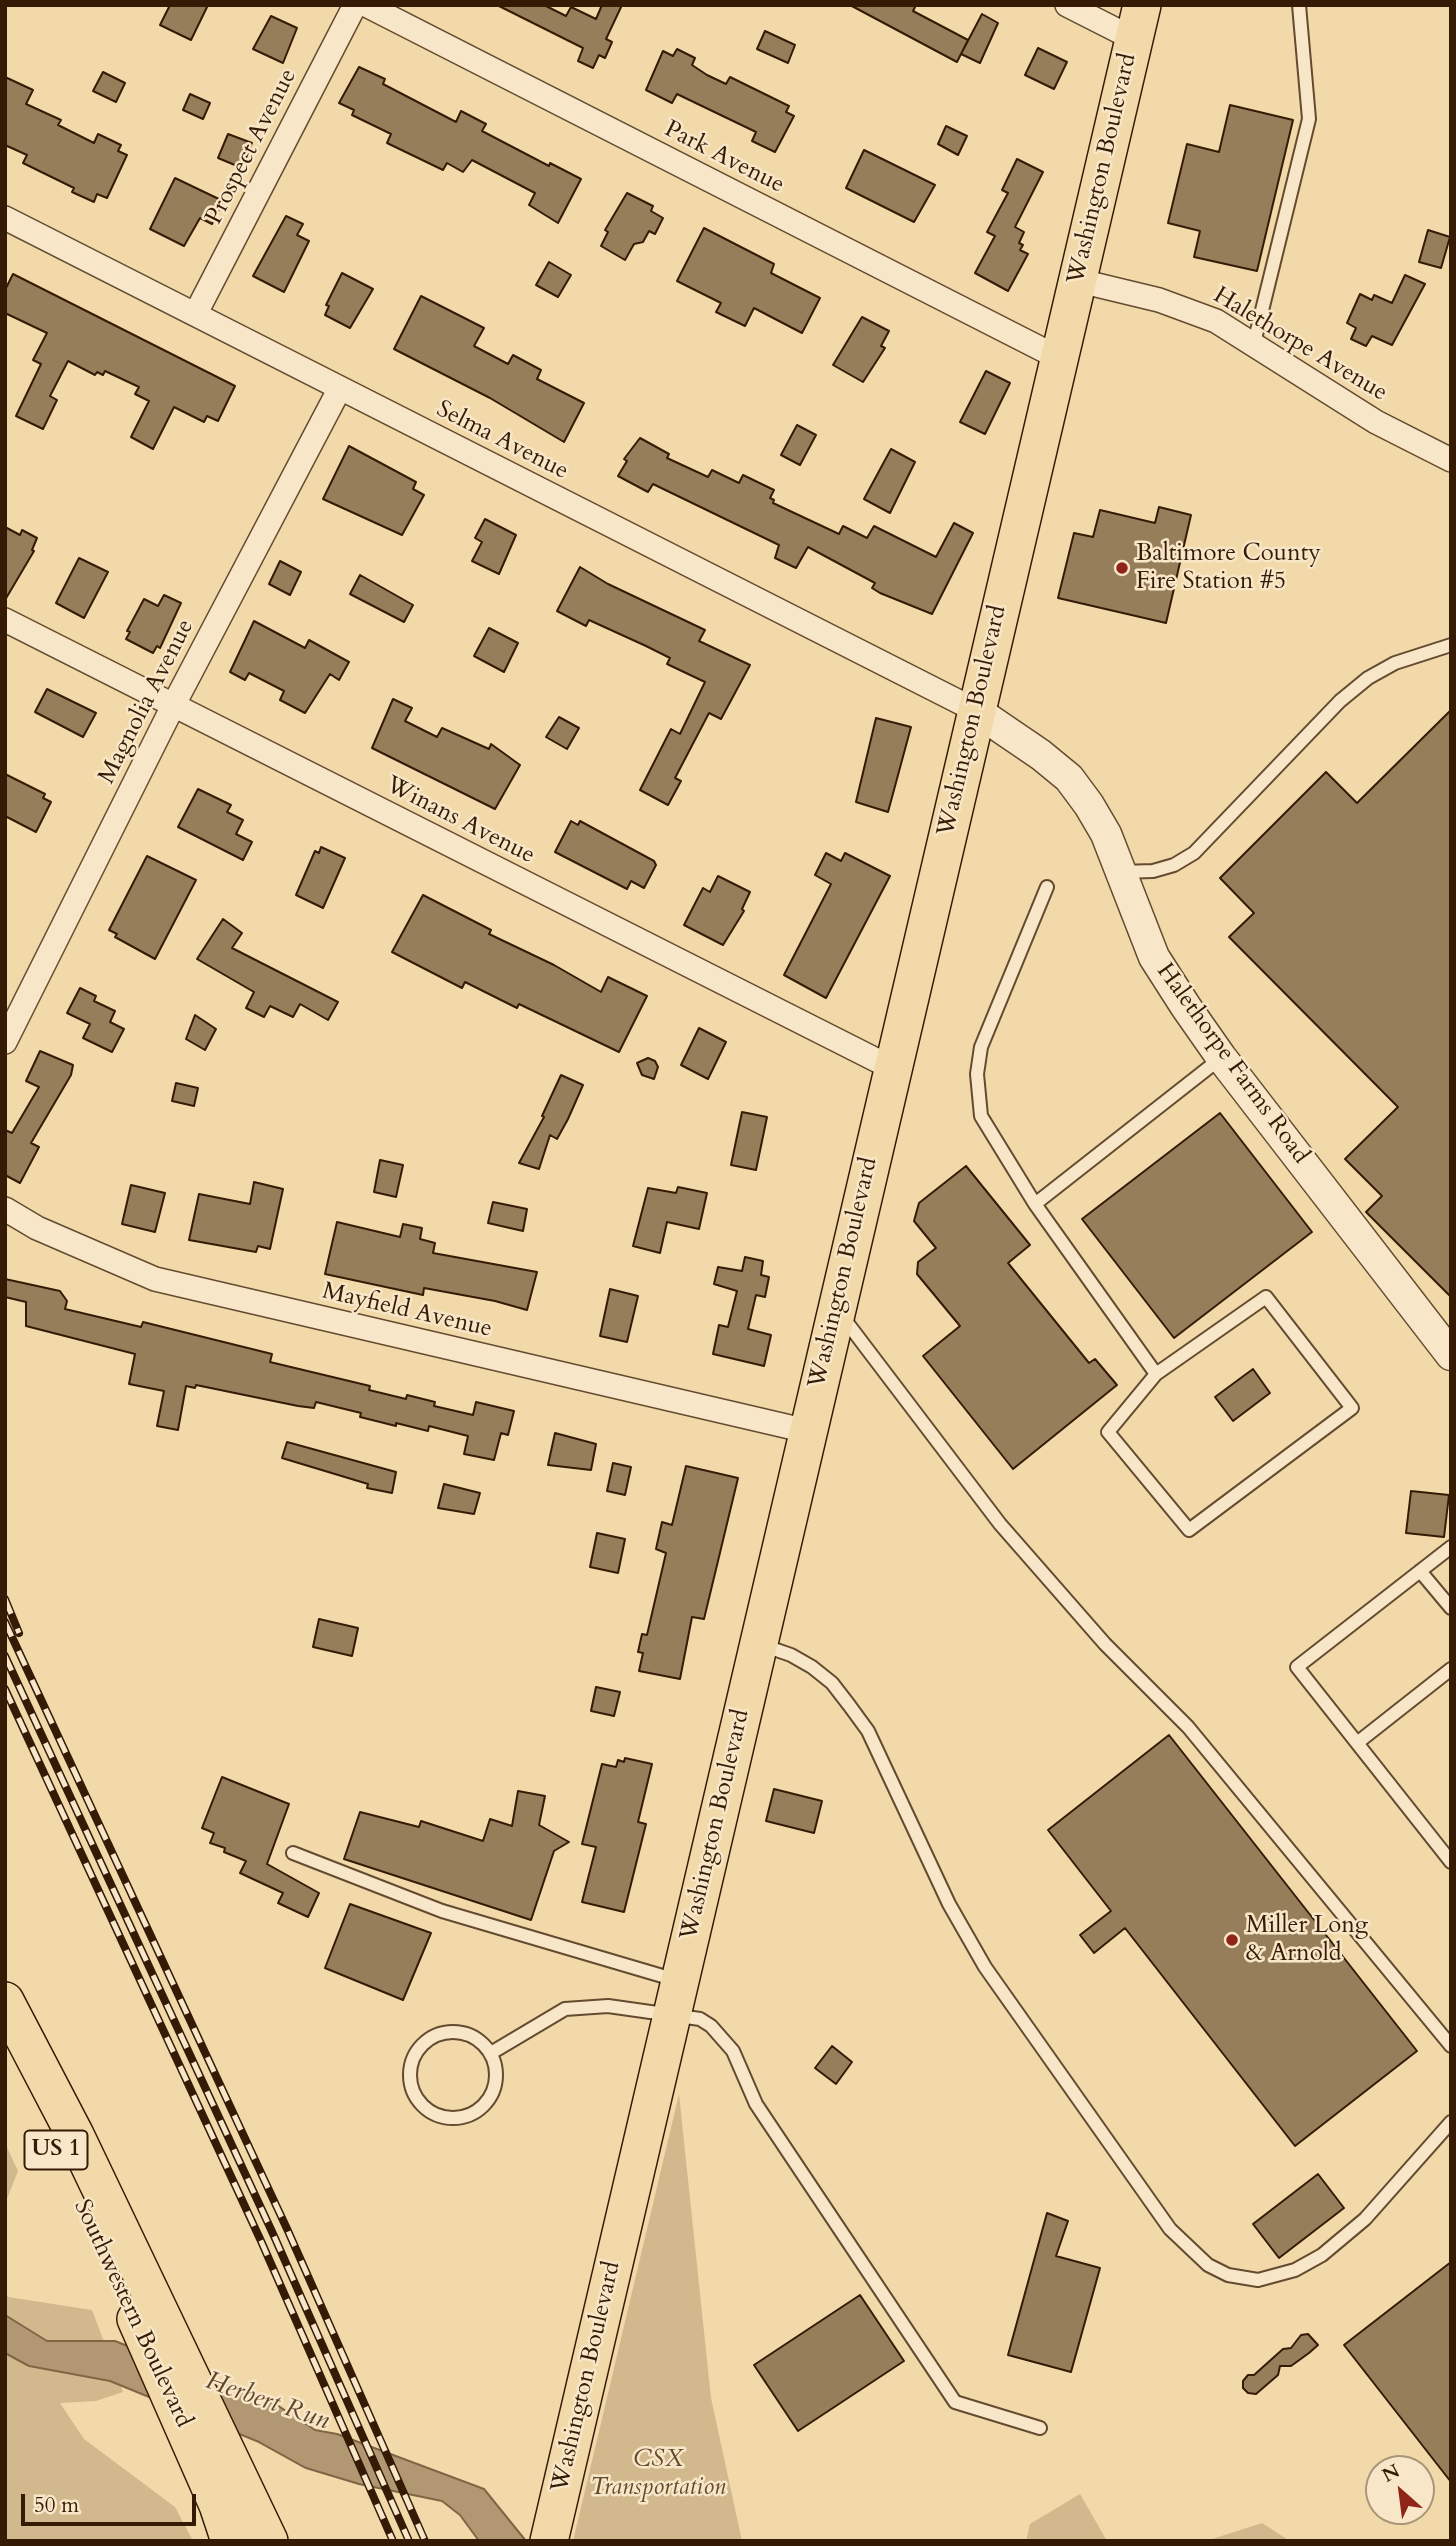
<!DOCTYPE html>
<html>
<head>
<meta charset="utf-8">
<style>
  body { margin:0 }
  #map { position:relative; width:1456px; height:2546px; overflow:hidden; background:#f2d9a9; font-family:Cardo,serif }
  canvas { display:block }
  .frame { position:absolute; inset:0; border:7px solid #351b06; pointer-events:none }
  .north { position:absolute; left:1365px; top:2455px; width:70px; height:70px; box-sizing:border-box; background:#f7e6c7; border:2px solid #a9957a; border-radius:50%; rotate:332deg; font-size:19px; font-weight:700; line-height:28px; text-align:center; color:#351b06 }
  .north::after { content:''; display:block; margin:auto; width:24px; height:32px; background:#8f2418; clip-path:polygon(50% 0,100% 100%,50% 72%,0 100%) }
  .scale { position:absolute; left:21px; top:2494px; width:175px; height:32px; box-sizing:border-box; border:4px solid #351b06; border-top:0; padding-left:9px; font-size:21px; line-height:24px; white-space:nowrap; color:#351b06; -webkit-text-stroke:5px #f7e6c7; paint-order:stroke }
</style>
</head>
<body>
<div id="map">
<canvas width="1456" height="2546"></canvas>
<div class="frame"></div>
<div class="north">N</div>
<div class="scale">50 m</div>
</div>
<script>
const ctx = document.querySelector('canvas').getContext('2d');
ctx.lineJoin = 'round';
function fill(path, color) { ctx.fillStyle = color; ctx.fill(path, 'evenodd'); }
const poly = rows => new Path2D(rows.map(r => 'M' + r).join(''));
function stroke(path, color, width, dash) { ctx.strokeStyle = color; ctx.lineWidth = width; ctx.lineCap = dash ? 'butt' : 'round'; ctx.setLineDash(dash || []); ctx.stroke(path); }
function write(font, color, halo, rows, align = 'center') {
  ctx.font = font + ' Cardo,serif'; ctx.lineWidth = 5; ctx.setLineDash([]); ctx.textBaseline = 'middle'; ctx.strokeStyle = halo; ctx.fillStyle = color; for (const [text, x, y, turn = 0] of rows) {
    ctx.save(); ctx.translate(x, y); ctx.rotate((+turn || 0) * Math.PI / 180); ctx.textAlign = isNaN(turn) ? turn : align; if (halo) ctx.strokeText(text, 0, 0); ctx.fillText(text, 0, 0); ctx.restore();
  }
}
fill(poly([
  [679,2094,711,2398,742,2541,573,2541],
  [5,2143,18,2171,5,2204],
  [5,2293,8,2297,92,2310,123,2392,96,2401,60,2403,84,2439,175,2507,193,2541,5,2541],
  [1080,2494,1107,2541,1026,2541,1030,2524],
  [1262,2523,1290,2541,1206,2541]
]), '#d2b98d');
const water = poly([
  [5,2315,47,2341,115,2341,277,2405,315,2430,337,2434,484,2489,526,2541,479,2541,460,2515,442,2501,359,2484,306,2468,259,2442,110,2381,29,2366,5,2353,5,2315]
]);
fill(water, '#b29872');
stroke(water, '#806647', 2);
const building = poly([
  [170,5,208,5,191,40,160,25,170,5],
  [497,5,544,5,566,16,571,7,596,19,602,5,622,5,606,39,612,42,605,58,599,55,593,68,578,61,583,48,497,5],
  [850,5,916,5,913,11,968,40,957,62,850,5],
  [982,14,998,23,980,63,961,54,982,14],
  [271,16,297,28,283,63,253,49,271,16],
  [765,31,795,45,788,63,757,49,765,31],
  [1038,48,1067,62,1054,89,1025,75,1038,48],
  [677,49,695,58,692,65,707,75,726,84,730,77,789,106,786,112,794,116,775,152,752,141,756,132,677,94,672,103,646,90,663,51,673,56,677,49],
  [359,67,385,79,383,84,456,122,461,111,486,124,482,131,549,166,550,163,581,179,558,223,529,205,535,193,472,160,463,172,447,163,443,170,387,143,391,134,352,115,354,110,339,103,359,67],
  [103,72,125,83,116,102,93,91,103,72],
  [5,77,33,90,26,104,61,120,58,125,94,143,98,134,121,145,118,151,127,155,107,198,97,194,94,202,72,192,74,188,23,163,27,155,5,145,5,77],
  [190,94,210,103,203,119,183,110,190,94],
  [1230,105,1293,120,1257,271,1194,257,1200,231,1168,223,1187,144,1219,152,1230,105],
  [946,126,967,136,958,155,938,144,946,126],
  [228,134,252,143,242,168,218,158,228,134],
  [864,150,935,185,914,222,846,188,864,150],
  [1017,159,1043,172,1015,227,1024,232,1019,243,1023,245,1020,250,1028,254,1008,291,975,273,995,236,987,232,1008,193,1002,190,1017,159],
  [175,178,223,201,212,224,200,218,184,246,150,229,175,178],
  [627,193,653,206,651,211,663,218,655,234,649,231,643,242,634,244,625,260,601,246,608,232,605,230,627,193],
  [286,216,303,224,297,235,309,241,284,292,253,276,286,216],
  [704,228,774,264,771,273,820,298,802,333,754,308,745,326,716,312,721,303,677,281,704,228],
  [1428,230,1450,237,1441,268,1419,262,1428,230],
  [549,262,571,275,558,297,536,285,549,262],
  [342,273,373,289,350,328,325,315,329,306,326,305,342,273],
  [13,274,235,386,218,421,207,416,204,422,174,407,153,449,131,437,149,401,135,394,139,387,105,371,103,375,97,372,95,375,68,361,50,396,57,400,43,429,16,416,41,364,33,360,47,333,5,313,5,290,13,274],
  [1405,275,1425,284,1392,345,1372,336,1366,346,1351,339,1356,328,1347,323,1360,294,1372,300,1374,295,1392,303,1405,275],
  [421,296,484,328,474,346,508,364,513,355,541,370,537,379,584,403,564,442,490,398,394,349,421,296],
  [862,317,889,331,881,346,885,348,863,382,833,365,862,317],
  [986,371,1010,383,985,434,960,422,986,371],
  [797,425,816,435,800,465,781,455,797,425],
  [640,438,669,454,667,458,708,477,712,470,739,483,743,475,774,490,770,498,774,500,773,503,839,534,843,526,867,538,874,526,936,557,954,523,973,533,932,614,880,593,872,588,875,583,808,547,796,568,775,558,779,545,653,484,648,492,618,476,627,461,624,459,640,438],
  [349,446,416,482,413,489,424,495,402,535,323,499,349,446],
  [891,449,915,462,890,513,864,499,891,449],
  [1159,507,1191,515,1166,623,1058,598,1074,533,1093,537,1100,510,1155,523,1159,507],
  [485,519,516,535,499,574,472,561,482,542,475,538,485,519],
  [5,527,20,535,22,530,37,538,32,550,34,551,5,600,5,527],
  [79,558,108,572,84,618,56,603,79,558],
  [280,561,301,572,290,595,269,584,280,561],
  [580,567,608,584,705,630,699,641,750,665,721,719,709,713,675,778,681,781,668,805,640,790,671,729,680,734,705,682,667,664,670,658,646,646,589,620,586,626,557,611,580,567],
  [360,575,413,605,404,622,350,594,360,575],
  [164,595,181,603,160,648,157,646,153,653,126,639,130,632,127,631,144,599,158,606,164,595],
  [254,621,305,648,309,640,349,662,339,680,330,674,305,713,280,700,284,691,249,673,245,680,230,672,254,621],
  [489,628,518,643,504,672,474,656,489,628],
  [47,689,96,713,83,737,35,712,47,689],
  [393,699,412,708,405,721,437,737,442,728,489,749,491,744,520,765,495,809,372,748,393,699],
  [1451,710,1451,1297,1366,1212,1382,1196,1345,1159,1398,1107,1229,937,1254,913,1220,878,1326,772,1357,803,1451,710],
  [559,717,579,728,567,749,546,737,559,717],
  [876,718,911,727,888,812,856,802,876,718],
  [5,774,45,794,43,798,51,802,36,832,5,816,5,774],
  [198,789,231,805,227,812,243,820,236,834,252,842,243,860,178,827,198,789],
  [571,821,578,825,580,821,654,861,656,865,644,888,631,881,627,889,555,852,571,821],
  [321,847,345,858,323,908,296,895,315,851,319,853,321,847],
  [826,853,841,861,845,853,890,876,826,998,784,975,831,884,815,875,826,853],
  [147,856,196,880,155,959,115,937,117,934,109,930,147,856],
  [718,876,750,892,742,909,744,911,723,945,684,925,703,888,710,892,718,876],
  [423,895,491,930,489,934,554,965,601,992,608,977,647,996,619,1052,519,1004,517,1008,465,982,462,988,392,952,423,895],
  [223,919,242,933,232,948,338,1002,328,1020,300,1004,293,1017,270,1006,264,1017,246,1008,254,992,197,959,223,919],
  [80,988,96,996,94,1001,115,1011,110,1022,124,1029,112,1052,83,1038,90,1024,67,1013,80,988],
  [195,1015,216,1029,205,1050,186,1039,195,1015],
  [699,1028,726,1042,708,1079,681,1065,699,1028],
  [40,1051,73,1065,71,1075,31,1143,39,1147,20,1183,5,1175,5,1130,12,1133,39,1087,26,1081,40,1051],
  [648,1058,655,1061,658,1067,654,1079,642,1075,637,1063,648,1058],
  [561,1075,583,1085,568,1119,557,1139,550,1135,539,1169,519,1163,544,1117,542,1116,561,1075],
  [176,1083,198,1088,194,1106,172,1101,176,1083],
  [742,1112,767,1117,756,1170,731,1165,742,1112],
  [1220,1113,1312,1232,1174,1338,1082,1219,1220,1113],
  [380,1160,403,1165,396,1197,374,1192,380,1160],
  [966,1166,1030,1245,1008,1263,1089,1363,1095,1359,1117,1385,1013,1469,923,1356,960,1326,917,1274,918,1262,936,1248,914,1221,919,1203,966,1166],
  [254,1182,283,1189,270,1249,258,1246,256,1252,189,1240,199,1194,250,1204,254,1182],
  [131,1185,165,1193,155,1232,122,1224,131,1185],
  [678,1187,707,1193,699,1229,667,1222,660,1253,633,1246,648,1188,676,1193,678,1187],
  [493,1202,527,1209,523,1231,488,1223,493,1202],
  [337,1222,400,1237,403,1224,422,1228,420,1239,435,1243,433,1253,537,1272,527,1310,495,1301,424,1288,423,1295,325,1274,337,1222],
  [745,1257,763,1261,761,1275,769,1277,765,1297,756,1295,748,1329,771,1335,764,1366,713,1354,719,1325,728,1327,737,1291,714,1284,718,1267,742,1271,745,1257],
  [5,1279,60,1291,67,1301,65,1309,141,1327,143,1322,272,1354,270,1362,370,1386,369,1390,406,1399,407,1395,435,1402,434,1406,473,1415,476,1402,514,1411,508,1435,501,1433,494,1460,464,1454,468,1436,429,1426,428,1431,396,1423,396,1426,360,1417,361,1413,316,1402,314,1408,298,1406,196,1385,195,1388,186,1386,178,1430,157,1426,164,1391,129,1384,135,1354,26,1326,26,1302,5,1297,5,1279],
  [610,1289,638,1296,627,1342,600,1336,610,1289],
  [1253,1369,1270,1393,1233,1421,1215,1397,1253,1369],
  [555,1433,596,1444,591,1470,548,1465,555,1433],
  [287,1442,396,1472,392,1493,367,1488,368,1484,282,1458,287,1442],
  [613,1463,631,1467,625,1495,607,1491,613,1463],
  [686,1466,738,1478,704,1619,692,1617,680,1679,639,1671,643,1653,638,1652,642,1634,647,1635,666,1553,656,1549,662,1522,672,1525,686,1466],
  [444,1484,480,1493,474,1514,438,1508,444,1484],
  [1411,1491,1449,1495,1444,1537,1406,1533,1411,1491],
  [597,1533,625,1539,618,1573,590,1567,597,1533],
  [319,1619,358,1628,352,1656,313,1647,319,1619],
  [596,1687,620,1692,614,1716,591,1711,596,1687],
  [1169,1735,1417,2051,1295,2146,1125,1928,1094,1953,1080,1935,1111,1911,1048,1830,1169,1735],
  [625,1758,652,1764,638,1822,646,1824,624,1912,582,1902,596,1847,582,1844,602,1764,616,1767,618,1760,624,1762,625,1758],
  [222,1777,289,1804,267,1864,319,1893,308,1917,278,1903,283,1893,240,1873,246,1861,224,1852,225,1848,210,1843,214,1833,202,1828,222,1777],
  [774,1789,822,1801,814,1833,766,1821,774,1789],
  [518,1791,545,1796,539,1825,569,1842,554,1851,531,1920,344,1859,360,1812,419,1827,421,1821,483,1841,490,1819,512,1826,518,1791],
  [350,1904,431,1933,403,2000,325,1968,350,1904],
  [832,2046,852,2062,836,2084,815,2068,832,2046],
  [1318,2174,1344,2208,1279,2258,1253,2224,1318,2174],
  [1047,2213,1068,2221,1056,2256,1100,2268,1071,2372,1008,2355,1047,2213],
  [1451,2262,1451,2482,1344,2345,1451,2262],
  [860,2295,904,2361,798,2431,754,2365,860,2295],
  [1308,2334,1318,2345,1309,2353,1291,2366,1280,2366,1278,2375,1256,2394,1248,2393,1243,2388,1243,2381,1248,2375,1254,2375,1283,2349,1291,2348,1301,2335,1308,2334]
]);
fill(building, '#977e5b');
stroke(building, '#351b06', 2);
const service = poly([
  [1254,343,1309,119,1299,5],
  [1121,872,1153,871,1174,865,1194,853,1340,701,1368,678,1395,663,1451,645],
  [1035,1204,981,1116,977,1074,981,1047,1047,887],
  [842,1316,1000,1524,1105,1644,1188,1727,1451,2046],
  [1156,1374,1266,1297,1352,1408,1189,1530,1108,1432,1156,1374,1035,1204,1221,1058],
  [1451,1547,1297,1667,1451,1862],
  [1420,1571,1451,1608],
  [762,1645,791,1655,812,1667,832,1683,849,1705,868,1731,949,1904,985,1967,1170,2229,1208,2265,1228,2275,1258,2280,1295,2270,1322,2255,1365,2219,1451,2122],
  [1357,1743,1451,1669],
  [293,1853,442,1911,676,1980],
  '410 2075a43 43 0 1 1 86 0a43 43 0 1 1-86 0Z',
  [491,2053,565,2009,608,2006,700,2019,711,2026,733,2051,756,2104,955,2402,1040,2428]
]);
const minor = poly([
  [366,5,1057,357],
  [1067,5,1134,39],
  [5,218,975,710],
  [1076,280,1159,300,1216,321,1376,422,1451,460],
  [196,313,355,5],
  [5,620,892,1068],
  [5,1042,173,706,340,388],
  [5,1209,37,1228,155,1279,807,1431]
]);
const tertiary = poly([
  [975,710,1041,755,1069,778,1089,805,1106,834,1154,957,1186,1007,1221,1057,1451,1355]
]);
const primary = poly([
  [5,2001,75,2135,269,2541],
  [136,2319,218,2505,230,2541],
  [549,2541,1142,5]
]);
stroke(service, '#644a2f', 16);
stroke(minor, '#644a2f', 26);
stroke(tertiary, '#644a2f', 33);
stroke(primary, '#351b06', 40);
stroke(service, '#f7e6c7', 12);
stroke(minor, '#f7e6c7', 23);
stroke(tertiary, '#f7e6c7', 30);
stroke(primary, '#f2d9a9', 37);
const rail = poly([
  [5,1599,19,1633],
  [5,1622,288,2231,425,2541],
  [5,1656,274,2236,409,2541],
  [5,1689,261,2241,393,2541]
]);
stroke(rail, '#351b06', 8);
stroke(rail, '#f7e6c7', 5, [16]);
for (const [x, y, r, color] of [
  [1122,568,7,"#8f2418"],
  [1232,1940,7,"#8f2418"]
]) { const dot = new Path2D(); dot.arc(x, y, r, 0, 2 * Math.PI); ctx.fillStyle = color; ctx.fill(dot); stroke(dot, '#f7e6c7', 2.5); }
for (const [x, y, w] of [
  [56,2150,63]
]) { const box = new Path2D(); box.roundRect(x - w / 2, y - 19.5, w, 39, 5); ctx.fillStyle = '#f7e6c7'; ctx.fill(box); stroke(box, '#351b06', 2); }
write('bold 23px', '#351b06', null, [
  ["US 1",56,2150]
]);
write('24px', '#351b06', '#f7e6c7', [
  ["Prospect Avenue",252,147,-63],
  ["Park Avenue",724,158,27],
  ["Washington Boulevard",1103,169,-77],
  ["Halethorpe Avenue",1300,345,31],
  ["Selma Avenue",502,441,27],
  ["Magnolia Avenue",147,702,-63],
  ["Washington Boulevard",973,721,-77],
  ["Winans Avenue",460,821,27],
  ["Halethorpe Farms Road",1232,1064,54],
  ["Washington Boulevard",844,1273,-77],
  ["Mayfield Avenue",407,1311,13],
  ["Washington Boulevard",716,1825,-77],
  ["Southwestern Boulevard",132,2314,65],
  ["Washington Boulevard",587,2377,-77]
]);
write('24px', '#351b06', '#f7e6c7', [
  ["Baltimore County",1136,554],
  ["Fire Station #5",1136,582],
  ["Miller Long",1246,1926],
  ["& Arnold",1246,1954]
], 'left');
write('italic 24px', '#644a2e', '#f7e6c7', [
  ["CSX",658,2460],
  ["Transportation",658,2488]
]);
write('italic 26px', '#61472c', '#f7e6c7', [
  ["Herbert Run",267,2402,19]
]);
</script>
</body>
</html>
